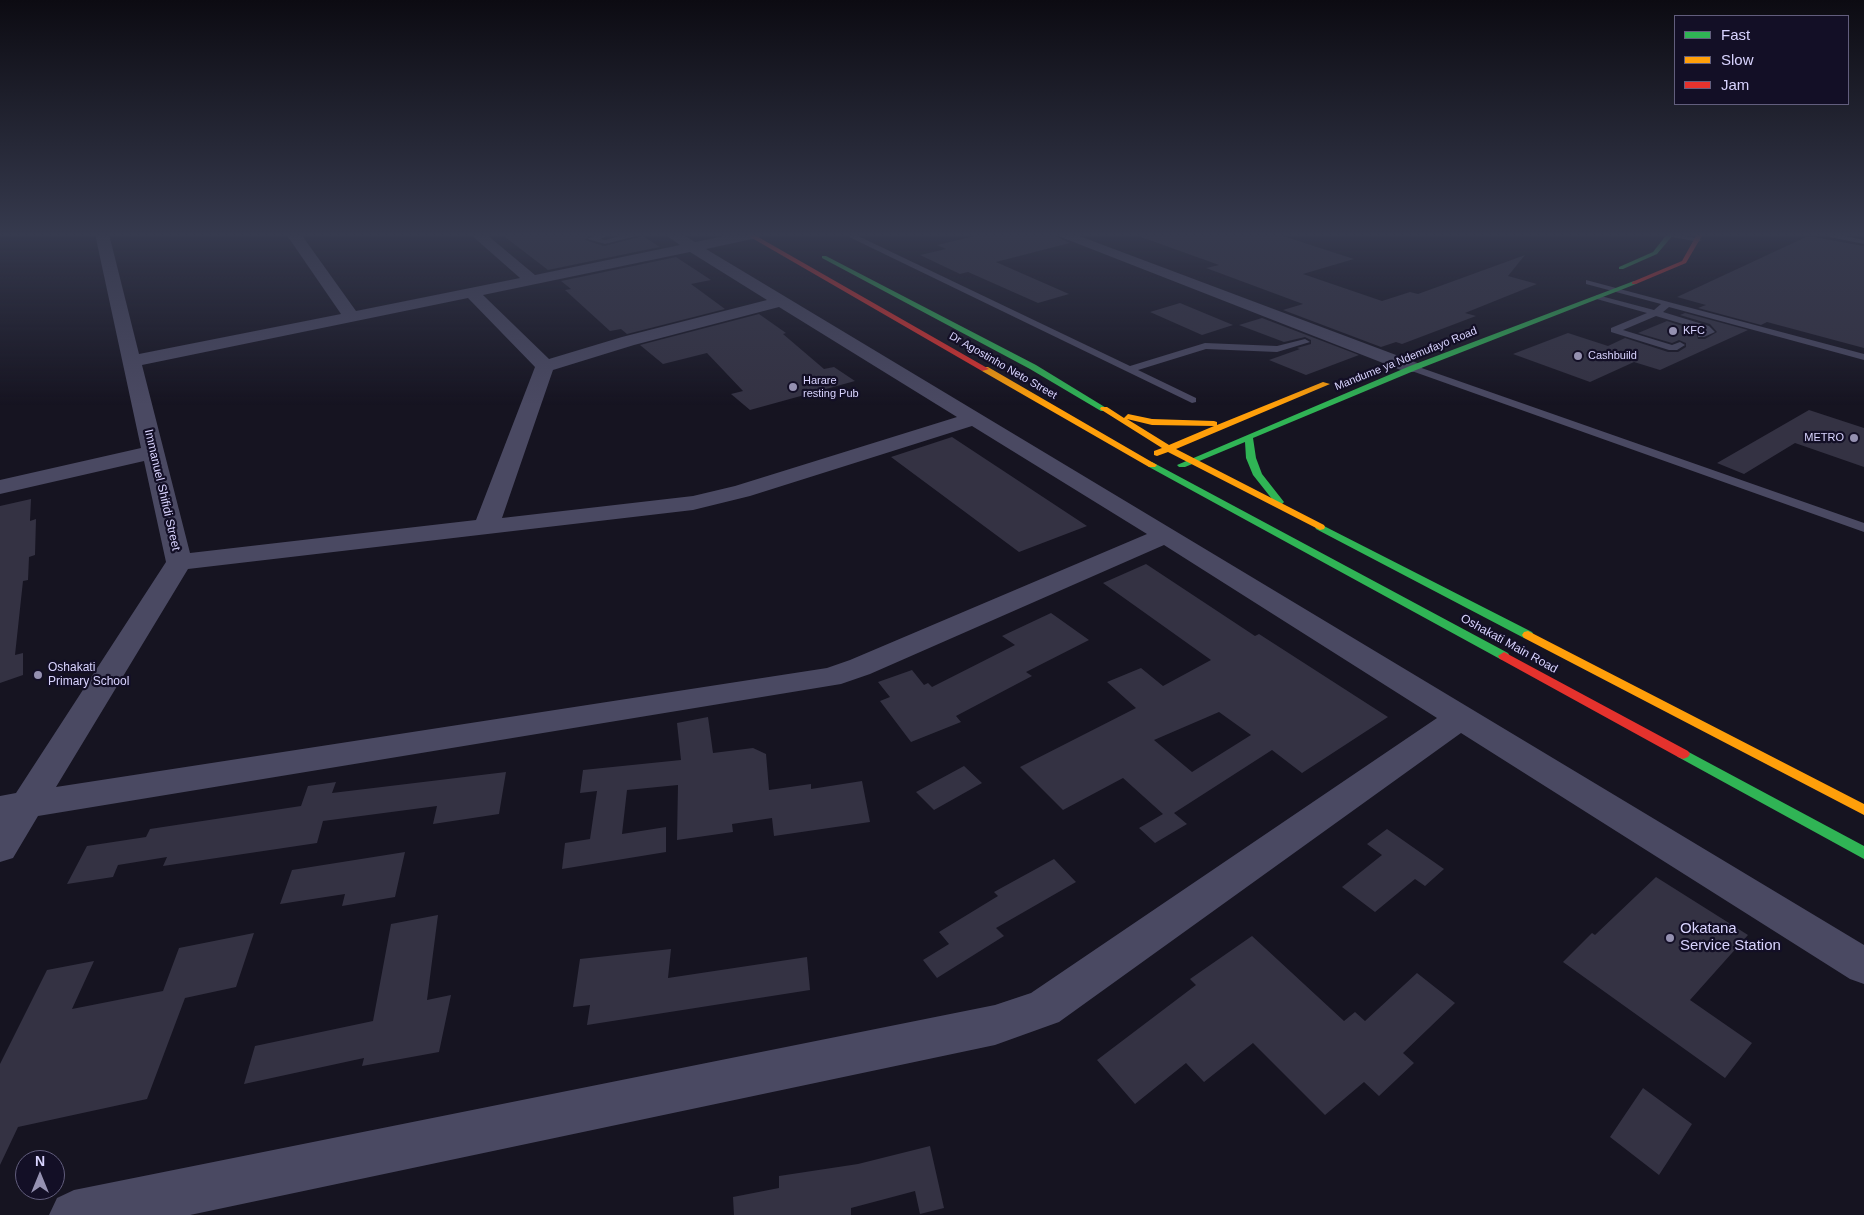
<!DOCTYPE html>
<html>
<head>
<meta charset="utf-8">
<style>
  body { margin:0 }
  #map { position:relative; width:1864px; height:1215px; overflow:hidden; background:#161421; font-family:Helvetica,sans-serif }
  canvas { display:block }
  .legend { position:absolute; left:1674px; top:15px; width:175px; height:90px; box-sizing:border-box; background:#130f26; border:1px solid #625e7d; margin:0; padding:6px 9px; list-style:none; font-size:15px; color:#d9d4ff }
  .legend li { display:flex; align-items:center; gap:10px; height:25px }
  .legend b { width:25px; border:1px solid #625e7d }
  .north { position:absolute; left:15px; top:1150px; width:50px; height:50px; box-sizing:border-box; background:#130f26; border:1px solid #625e7d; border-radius:50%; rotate:0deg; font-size:14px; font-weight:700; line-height:20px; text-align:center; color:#d9d4ff }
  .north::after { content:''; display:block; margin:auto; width:18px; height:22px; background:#9591b1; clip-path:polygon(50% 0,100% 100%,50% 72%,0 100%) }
</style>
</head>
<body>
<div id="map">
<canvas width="1864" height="1215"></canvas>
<ul class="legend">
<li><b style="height:6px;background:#30b455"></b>Fast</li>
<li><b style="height:6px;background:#ff9f0a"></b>Slow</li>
<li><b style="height:6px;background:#e5322d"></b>Jam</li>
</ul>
<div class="north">N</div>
</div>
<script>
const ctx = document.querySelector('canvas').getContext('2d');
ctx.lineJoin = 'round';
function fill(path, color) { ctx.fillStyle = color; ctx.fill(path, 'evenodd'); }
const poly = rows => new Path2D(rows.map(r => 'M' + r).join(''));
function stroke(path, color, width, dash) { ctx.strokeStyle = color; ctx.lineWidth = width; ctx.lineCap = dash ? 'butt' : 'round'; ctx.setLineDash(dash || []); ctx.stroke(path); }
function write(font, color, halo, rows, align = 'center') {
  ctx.font = font + ' Helvetica,sans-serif'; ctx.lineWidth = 4.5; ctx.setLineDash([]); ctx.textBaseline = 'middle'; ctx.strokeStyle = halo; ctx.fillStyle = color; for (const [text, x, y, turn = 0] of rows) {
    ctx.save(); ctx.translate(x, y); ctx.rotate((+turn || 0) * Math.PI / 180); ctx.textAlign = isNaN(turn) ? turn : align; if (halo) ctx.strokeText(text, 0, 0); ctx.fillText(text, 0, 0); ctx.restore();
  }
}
fill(poly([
  [501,234,592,234,585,240,604,246,643,236,660,247,548,270],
  [983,234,1051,234,1070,243,996,262,1069,294,1038,303,968,272,960,274,920,255,946,249,937,245],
  [1142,234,1277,234,1354,259,1303,274,1382,301,1410,292,1418,294,1525,255,1508,276,1537,284,1465,313,1476,316,1402,344,1396,342,1381,347,1283,310,1303,304,1206,268,1219,265,1141,237],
  [1808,236,1864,246,1864,348,1767,322,1761,325,1698,308,1706,305,1677,297],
  [676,257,711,280,691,284,725,309,627,334,621,329,610,331,565,290,571,289,561,281],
  [1180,303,1233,325,1202,335,1150,312],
  [1685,313,1748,330,1660,370,1634,362,1590,382,1513,354,1568,333,1608,346,1625,338,1668,352,1678,352,1686,347,1686,343,1679,340,1672,343,1638,333,1667,321,1698,331,1696,333,1698,339,1705,339,1717,332,1710,324,1680,315],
  [759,314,786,333,783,334,824,369,834,367,855,381,750,410,731,394,743,391,707,353,663,364,640,345],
  [1262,318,1359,355,1306,375,1269,360,1300,349,1297,348,1311,344,1311,340,1305,337,1284,342,1239,325],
  [1809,410,1864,428,1864,467,1795,443,1744,474,1717,463],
  [952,437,1087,526,1019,552,891,457],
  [31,499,30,521,36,519,35,555,29,557,28,580,23,581,15,655,23,653,23,675,0,683,0,506],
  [1146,564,1255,636,1259,634,1388,717,1302,773,1272,750,1174,813,1187,824,1155,843,1139,828,1163,814,1123,778,1063,810,1020,767,1136,708,1107,682,1141,668,1163,686,1211,660,1103,583],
  [1219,712,1251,735,1192,772,1154,740],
  [1051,613,1089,640,1026,672,1032,676,956,716,961,722,911,742,880,701,890,697,878,682,912,670,924,685,928,683,932,687,1015,645,1002,636],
  [708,717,713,753,753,748,766,754,769,790,811,784,811,789,862,781,870,822,774,836,772,818,732,824,733,832,677,840,678,785,627,790,622,834,666,827,666,852,562,869,565,843,590,839,597,791,580,793,583,770,681,760,677,723],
  [964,766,982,783,934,810,916,792],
  [506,772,499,814,433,824,437,806,323,821,317,843,163,866,167,857,118,865,113,877,67,884,87,846,146,837,150,829,301,806,308,786,336,782,332,793],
  [1387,829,1444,869,1425,886,1415,879,1375,912,1342,887,1382,855,1367,844],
  [405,852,395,897,342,906,345,894,280,904,292,870],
  [1054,859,1076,882,996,928,1004,936,937,978,923,960,949,944,939,932,998,896,994,892],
  [1656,877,1748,935,1690,1000,1752,1043,1725,1078,1563,962,1592,933,1595,935],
  [438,915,427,1000,451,995,439,1052,362,1066,364,1058,244,1084,255,1046,373,1021,391,924],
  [254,933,236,987,185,998,147,1099,18,1127,0,1165,0,1064,47,970,94,961,72,1009,163,991,179,948],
  [1252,936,1344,1021,1355,1012,1365,1021,1417,973,1455,1003,1403,1053,1414,1063,1379,1096,1364,1082,1325,1115,1253,1043,1204,1082,1186,1063,1135,1104,1097,1060,1196,985,1190,979],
  [671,949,668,978,807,957,810,990,587,1025,590,1005,573,1007,580,959],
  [1643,1088,1692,1124,1659,1175,1610,1137],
  [930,1146,944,1208,920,1214,915,1191,851,1208,851,1215,734,1215,733,1197,779,1188,779,1176,858,1164]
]), '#343243');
fill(poly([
  [597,234,611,234,600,239,605,240,628,234,644,234,605,244,587,239,597,234],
  [843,234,854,234,1130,366,1205,343,1277,346,1305,339,1310,342,1277,352,1206,349,1138,370,1196,398,1196,402,1192,403,843,234],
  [1658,234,1679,234,1702,240,1698,242,1658,234],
  [1815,234,1835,234,1864,240,1864,244,1815,234],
  [1586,280,1864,354,1864,360,1669,307,1663,312,1709,326,1715,332,1704,337,1698,337,1698,333,1703,330,1656,316,1623,330,1672,345,1680,342,1685,345,1677,350,1669,350,1611,332,1611,328,1647,313,1593,298,1597,295,1654,310,1661,304,1586,284,1586,280],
  [1413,365,1864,523,1864,532,1409,370,1408,368,1413,365]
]), '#4a4962');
fill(poly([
  [95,234,109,234,139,354,341,314,286,234,301,234,356,311,520,278,470,234,486,234,535,275,680,245,664,234,682,234,695,242,734,234,764,234,757,238,706,249,1864,945,1864,984,1850,979,1461,733,1059,1022,995,1045,190,1215,49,1215,57,1198,74,1190,995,1005,1031,993,1437,718,1164,545,870,674,841,684,38,816,13,858,0,862,0,796,16,793,166,562,144,461,0,494,0,480,141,448,95,234],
  [690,252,767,300,622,337,549,359,483,295,690,252],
  [468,298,535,367,476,520,190,553,142,365,468,298],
  [779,307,957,417,735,486,693,496,502,518,553,370,634,345,779,307],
  [972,426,1147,534,850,660,827,668,56,787,188,569,693,510,750,496,972,426],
  [1053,234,1074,234,1420,364,1422,368,1420,372,1406,372,1053,234]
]), '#4a4962');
fill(poly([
  [1667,234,1674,234,1657,254,1623,269,1619,269,1619,267,1653,252,1667,234],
  [822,256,826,256,1036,365,1108,409,1107,411,1101,411,1030,369,822,258,822,256],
  [1634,281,1637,283,1636,284,1416,370,1253,438,1256,458,1262,474,1284,502,1282,504,1276,504,1253,475,1246,458,1245,442,1185,467,1179,467,1177,465,1410,366,1634,281],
  [1152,462,1508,653,1510,656,1504,660,1500,659,1149,467,1147,465,1152,462],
  [1320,524,1532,632,1534,635,1532,638,1524,638,1316,529,1315,527,1316,525,1320,524],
  [1683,749,1864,846,1864,859,1678,757,1676,754,1678,751,1683,749]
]), '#30b455');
fill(poly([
  [982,367,988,367,1157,465,1155,467,1149,467,982,371,982,367],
  [1323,382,1330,384,1176,449,1324,525,1325,527,1324,529,1320,530,1168,452,1157,456,1154,455,1154,451,1162,448,1100,409,1101,407,1107,407,1124,418,1128,414,1152,419,1214,421,1217,422,1217,425,1323,382],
  [1127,419,1152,425,1214,426,1169,445,1127,419],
  [1528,631,1864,804,1864,815,1524,638,1522,635,1524,632,1528,631]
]), '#ff9f0a');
fill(poly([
  [745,234,753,234,989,369,982,371,745,234],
  [1697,234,1703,234,1686,263,1636,284,1632,284,1632,282,1682,261,1697,234],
  [1504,652,1688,751,1690,754,1688,757,1683,759,1678,757,1500,659,1498,656,1504,652]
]), '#e5322d');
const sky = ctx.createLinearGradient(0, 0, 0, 405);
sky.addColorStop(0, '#0c0b12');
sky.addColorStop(0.58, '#363a4e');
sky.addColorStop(1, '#363a4e00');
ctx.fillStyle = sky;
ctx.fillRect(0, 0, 1864, 405);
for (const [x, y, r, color] of [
  [1673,331,5,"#9591b1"],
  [1578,356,5,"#9591b1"],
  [793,387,5,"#9591b1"],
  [1854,438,5,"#9591b1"],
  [38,675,5,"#9591b1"],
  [1670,938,5,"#9591b1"]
]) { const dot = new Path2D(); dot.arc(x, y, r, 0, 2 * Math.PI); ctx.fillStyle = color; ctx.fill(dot); stroke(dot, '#130f26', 2); }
write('11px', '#d9d4ff', '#130f26', [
  ["KFC",1683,331],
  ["Cashbuild",1588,356],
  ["Harare",803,381],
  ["resting Pub",803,394],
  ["METRO",1844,438,"right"]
], 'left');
write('11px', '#d9d4ff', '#130f26', [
  ["Mandume ya Ndemufayo Road",1406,359,-22],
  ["Dr Agostinho Neto Street",1003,366,30]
]);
write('12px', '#d9d4ff', '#130f26', [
  ["Immanuel Shifidi Street",162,490,77],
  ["Oshakati Main Road",1509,644,29]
]);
write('12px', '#d9d4ff', '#130f26', [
  ["Oshakati",48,668],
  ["Primary School",48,682]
], 'left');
write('15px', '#d9d4ff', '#130f26', [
  ["Okatana",1680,929],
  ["Service Station",1680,946]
], 'left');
</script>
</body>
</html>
